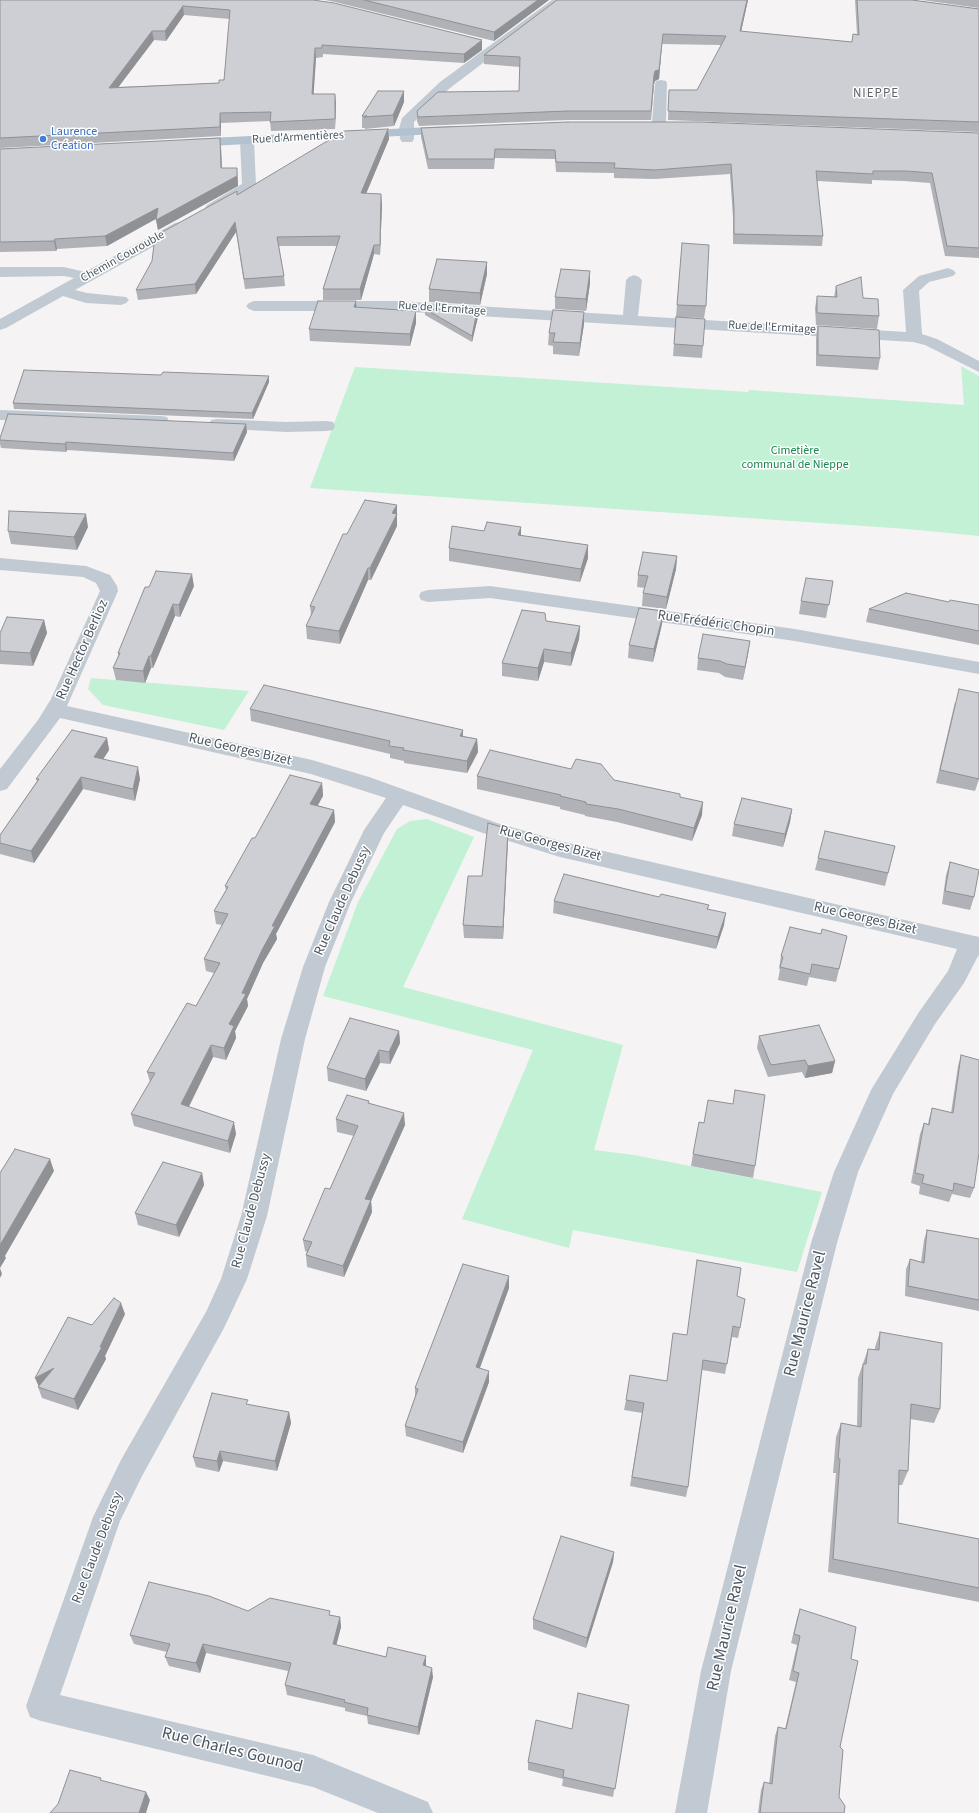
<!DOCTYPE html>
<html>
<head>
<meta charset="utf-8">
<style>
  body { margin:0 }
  canvas { display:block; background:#f5f3f3 }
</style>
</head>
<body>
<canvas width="979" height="1813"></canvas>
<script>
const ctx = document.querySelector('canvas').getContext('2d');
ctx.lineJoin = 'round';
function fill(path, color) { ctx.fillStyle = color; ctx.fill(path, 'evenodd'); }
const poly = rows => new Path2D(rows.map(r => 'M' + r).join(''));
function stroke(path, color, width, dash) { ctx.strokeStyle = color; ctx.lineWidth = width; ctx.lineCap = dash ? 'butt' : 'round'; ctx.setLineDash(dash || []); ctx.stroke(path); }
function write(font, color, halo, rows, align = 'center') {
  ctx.font = font + ' "Source Sans 3",sans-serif'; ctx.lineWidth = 3; ctx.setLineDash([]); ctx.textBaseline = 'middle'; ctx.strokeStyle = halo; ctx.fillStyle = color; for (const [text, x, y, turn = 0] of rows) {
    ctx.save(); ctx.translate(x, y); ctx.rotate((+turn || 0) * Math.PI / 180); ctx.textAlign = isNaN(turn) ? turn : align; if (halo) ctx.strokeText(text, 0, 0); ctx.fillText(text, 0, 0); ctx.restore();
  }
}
fill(poly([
  [961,366,979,376,979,536,908,529,310,488,355,367,748,392,749,390,964,405],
  [91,678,249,691,224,730,103,705,88,689],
  [427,819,474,837,403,987,623,1045,594,1150,634,1155,822,1192,797,1272,573,1230,569,1248,462,1219,533,1050,323,996,358,902,397,829,410,821]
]), '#c3f1d5');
fill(poly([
  [552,0,566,0,450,88,414,122,414,139,412,142,402,142,400,139,399,129,402,118,440,82,552,0],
  [661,80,666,81,667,84,666,122,664,125,659,126,654,125,652,122,655,84,656,81,661,80],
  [247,137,252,138,254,141,256,185,248,193,217,211,207,211,205,208,207,205,242,184,240,141,242,138,247,137],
  [180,222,185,223,187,226,185,229,75,290,87,293,126,297,129,300,126,303,121,305,86,303,63,296,6,328,0,330,0,319,74,278,64,276,0,277,0,267,64,267,85,272,175,223,180,222],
  [948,268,953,270,956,273,953,276,929,282,919,291,922,334,937,339,979,361,979,372,925,345,913,342,395,311,254,311,249,309,246,306,249,303,254,301,395,301,623,315,626,280,629,277,634,275,639,277,642,280,638,316,906,332,903,290,919,276,948,268],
  [0,410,161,416,167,417,169,421,167,425,161,426,0,420,0,410],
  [217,419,286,422,327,421,333,422,335,426,333,430,327,431,286,432,211,428,209,424,211,420,217,419],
  [0,558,86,566,110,575,117,586,118,591,67,706,312,760,369,777,497,823,560,841,979,937,979,955,977,958,964,983,935,1024,893,1094,858,1172,837,1243,731,1671,707,1813,675,1813,701,1671,811,1243,834,1172,871,1090,919,1012,948,971,957,949,560,857,483,833,403,805,384,833,351,902,325,967,305,1039,267,1216,247,1279,224,1328,142,1476,120,1521,60,1695,313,1755,428,1802,433,1813,378,1813,313,1787,41,1721,30,1717,26,1706,93,1517,122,1458,206,1312,221,1279,241,1216,281,1039,303,967,329,902,364,830,386,798,311,774,60,718,7,789,0,791,0,769,38,720,51,699,100,591,96,583,83,577,0,570,0,558],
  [490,586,795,629,979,662,979,674,795,641,490,598,428,602,421,600,419,596,421,592,428,590,490,586]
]), '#c1cad2');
fill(poly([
  [450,126,455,127,457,130,455,133,191,147,186,146,184,143,186,140,191,139,450,126]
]), '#b3c2d1');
fill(poly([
  [0,0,313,0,482,50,464,63,323,54,323,57,316,58,313,94,336,103,335,129,271,131,270,121,221,123,221,136,0,148],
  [184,15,230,19,224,80,219,83,118,87,154,40,166,41],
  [325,0,549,0,494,41,335,2],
  [557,0,748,0,741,32,852,42,853,34,857,35,855,0,912,0,979,9,979,132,668,120,669,90,697,90,721,45,662,44,659,79,655,81,654,84,651,120,568,120,419,126,417,121,417,111,519,91,520,67,484,64,484,55],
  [922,0,979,0,979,8],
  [404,102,394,126,365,129,365,128,362,128,362,116],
  [421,128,979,133,979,258,945,256,930,183,904,181,872,180,872,184,817,181,823,236,822,246,733,244,733,218,730,174,654,179,614,178,614,173,556,172,555,159,495,158,494,169,428,169,421,137],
  [388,129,389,139,366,194,382,204,380,255,374,254,361,300,323,300,323,289,337,246,279,246,284,276,285,286,245,289,236,232,196,294,138,300,136,290,238,195],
  [221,147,222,168,238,177,238,186,158,230,156,219,107,246,57,249,56,251,0,252,0,149],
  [682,243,706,306,704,318,676,317],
  [487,274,480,305,429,302,429,289],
  [590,283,586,311,555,309,555,297],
  [836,286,863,298,879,316,877,329,816,325,815,308,817,296,834,297],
  [356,308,416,323,410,346,310,341,309,329],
  [425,309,477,311,478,317,472,342,425,315],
  [676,317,703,346,702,358,673,356],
  [584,324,579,356,553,354,553,346,548,345,549,333],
  [818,326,880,358,878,370,816,366,816,338],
  [269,376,269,382,253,419,14,409,13,403],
  [246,424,247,432,234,461,67,450,66,452,1,448,0,444,0,438],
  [397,505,397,526,371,580,368,580,340,644,307,639,306,626,311,615,310,606,347,534],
  [88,527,77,550,11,544,8,531],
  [521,527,521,536,588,545,588,558,580,582,449,561,449,548,484,531],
  [677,556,676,569,666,609,642,606,643,593,645,588,637,587,638,575],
  [833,581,826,618,799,614,801,601],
  [194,586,180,617,175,616,153,668,151,668,145,683,116,680,113,668,118,656,118,653,149,587],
  [949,602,979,605,979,645,866,622,869,609],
  [44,620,47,633,33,666,0,664,0,633],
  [546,621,580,626,579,639,571,666,544,662,538,681,502,676,502,663],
  [662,624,653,662,628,658,629,645],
  [750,641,748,654,743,680,725,677,719,673,697,670,698,658],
  [955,702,979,779,975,791,936,783],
  [250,709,463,736,477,739,478,752,467,773,404,763,404,761,390,758,390,754,251,721],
  [107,738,109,750,103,759,140,779,135,801,83,789,34,863,0,854,0,835,37,781,36,779],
  [477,776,614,780,680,797,702,815,692,841,617,822,585,816,585,815,560,809,560,807,477,789],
  [322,783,323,796,317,805,334,810,335,822,276,934,277,939,263,963,247,999,248,1006,235,1031,236,1038,226,1060,213,1057,189,1107,236,1134,230,1153,134,1126,131,1114,150,1082,147,1072,196,1006,214,973,206,971,204,959,222,925,216,924,214,911,226,890,225,886,255,838],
  [792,809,790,822,783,847,732,836,734,824],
  [508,829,503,939,464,938,463,925,482,876],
  [895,846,885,886,815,870,818,858],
  [950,862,974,897,970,910,942,904,946,875],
  [659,897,709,905,708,909,724,925,716,949,553,913,554,901],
  [821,934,847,936,836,982,809,977,807,986,778,980,780,969,779,969,781,956],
  [399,1031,400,1043,390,1064,380,1063,366,1091,328,1081,327,1068],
  [759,1036,835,1061,832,1073,805,1078,802,1072,768,1077,757,1048],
  [961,1055,974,1188,970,1198,952,1194,949,1202,919,1194,920,1186,911,1183,920,1134,924,1123,928,1124,929,1119,932,1108,951,1113,958,1066],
  [369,1101,369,1104,405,1125,371,1201,372,1212,344,1277,307,1267,306,1255,307,1252,305,1251,303,1240,330,1189,354,1136,337,1132,336,1119],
  [733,1104,755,1166,753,1178,691,1166,693,1154,704,1123],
  [202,1173,204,1185,179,1237,138,1225,135,1213],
  [927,1230,979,1239,979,1311,905,1296,906,1269,910,1259,921,1262,924,1240],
  [509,1288,480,1368,489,1382,463,1453,406,1436,405,1426,415,1397,415,1388],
  [737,1296,740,1328,738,1338,732,1337,725,1374,702,1370,688,1487,686,1497,630,1486,642,1413,624,1410,626,1400,667,1381,687,1335],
  [125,1314,105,1356,106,1359,78,1410,42,1398,38,1387,92,1325],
  [880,1332,940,1409,934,1423,910,1419,908,1471,902,1485,899,1485,898,1523,979,1539,979,1602,828,1572,836,1473,833,1473,836,1437,841,1423,857,1426,858,1378,868,1349,875,1350,875,1347],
  [249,1405,289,1412,291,1423,277,1471,223,1461,219,1472,196,1467,193,1457],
  [614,1552,613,1562,586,1648,533,1629,533,1619],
  [800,1609,851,1659,840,1747,839,1797,844,1813,758,1813,761,1790,764,1782,769,1784,775,1736,778,1727,785,1729,796,1682,789,1680,797,1645,791,1643,797,1618],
  [248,1611,331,1615,340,1617,341,1627,336,1645,426,1666,433,1677,419,1735,368,1724,367,1716,345,1711,345,1708,287,1695,285,1685,288,1671,206,1653,200,1673,169,1666,165,1657,167,1652,134,1644,130,1635],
  [629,1705,613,1797,562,1786,563,1779,528,1770,528,1762,572,1729]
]), '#b0b2b7');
fill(poly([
  [538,0,549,0,494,41,494,32],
  [747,0,748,0,739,41,740,31],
  [183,6,184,15,166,41,165,31],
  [152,31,154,40,111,97,109,88],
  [482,40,482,50,464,63,464,54],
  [662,44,659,79,655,81,654,84,651,120,654,75],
  [315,48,316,58,313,104,312,94],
  [404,91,404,102,394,126,393,115],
  [335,94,336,103,335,129],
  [220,113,221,123,221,136,220,127],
  [388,129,389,139,362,203,361,193],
  [220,138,221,147,222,178,221,168],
  [237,168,238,186,158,230,156,220],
  [381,194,382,204,380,255,380,245],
  [158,208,159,217,107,246,105,236],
  [235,222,236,232,196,294,195,284],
  [55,239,57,249,56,251,54,241],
  [374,245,374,254,361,300,360,289],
  [487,262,487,274,480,305,480,293],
  [590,271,590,283,586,311,586,299],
  [356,301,357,312,354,307],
  [416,311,416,323,410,346,410,334],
  [477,311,478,317,472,342,472,336],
  [584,312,584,324,579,356,580,343],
  [269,376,269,382,253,419,252,413],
  [246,424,247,432,234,461,233,453],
  [66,442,67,450,66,452,65,444],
  [397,505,397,526,371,580,370,568,392,513],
  [86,514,88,527,77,550,74,537],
  [521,527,521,540,518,535],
  [588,545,588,558,580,582,581,569],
  [677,556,676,569,666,609,667,597],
  [368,568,368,580,340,644,339,631],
  [192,574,194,586,180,617,179,605],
  [173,604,175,616,153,668,151,656],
  [664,611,662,624,653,662,654,649],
  [44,620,47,633,33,666,30,653],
  [580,626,579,639,571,666,571,653],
  [750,641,748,654,743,680,745,667],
  [544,649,544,662,538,681,538,668],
  [149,656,151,668,145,683,143,671],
  [463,730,463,743,460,736],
  [107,738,109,750,97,769,94,757],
  [477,739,478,752,467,773,467,761],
  [138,767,140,779,135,801,133,789],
  [81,777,83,789,34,863,31,851],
  [322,783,323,796,312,816,310,804],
  [703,802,702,815,692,841,694,828],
  [792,809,790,822,783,847,785,834],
  [334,810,335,822,276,934,277,939,263,963,247,999,248,1006,235,1031,236,1038,226,1060,224,1048,229,1024,242,993,272,926],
  [508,829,508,842,503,939,503,927],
  [726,913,724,925,716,949,718,937],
  [399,1031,400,1043,390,1064,389,1052],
  [211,1045,213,1057,184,1116,181,1104],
  [379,1050,380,1063,366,1091,365,1079],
  [835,1061,832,1073,805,1078,808,1066],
  [404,1113,405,1125,371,1201,372,1212,344,1277,343,1266,365,1199],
  [234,1122,236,1134,230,1153,228,1141],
  [50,1159,54,1171,5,1256,6,1258,0,1268,0,1245],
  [202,1173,204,1185,179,1237,176,1225],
  [0,1268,2,1274,0,1278],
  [509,1276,509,1288,476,1378,476,1367],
  [121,1303,125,1314,105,1356,106,1359,78,1410,74,1399],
  [54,1368,39,1387,35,1378],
  [489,1371,489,1382,463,1453,463,1442],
  [289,1412,291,1423,277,1471,275,1461],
  [220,1451,223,1461,219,1472,217,1461],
  [614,1552,613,1562,586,1648,587,1638],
  [340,1617,341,1627,334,1654,333,1644],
  [203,1644,206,1653,200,1673,196,1663],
  [426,1656,426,1666,424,1675,423,1665],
  [432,1668,433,1677,419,1735,418,1727],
  [146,1792,150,1800,146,1813,139,1813]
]), '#909195');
const building = poly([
  [0,0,313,0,334,3,482,40,464,54,322,45,322,48,315,48,312,94,335,94,335,119,270,122,271,112,220,113,220,127,0,138,0,0],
  [183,6,230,10,224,80,219,80,219,83,109,88,152,31,165,31,183,6],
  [364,0,538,0,494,32,364,0],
  [557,0,747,0,740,31,852,42,853,34,859,35,857,0,912,0,979,9,979,122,668,111,669,90,697,90,726,36,663,34,659,70,655,71,654,75,651,111,568,111,418,117,417,111,438,92,519,91,520,57,484,55,557,0],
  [378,91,404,91,393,115,364,117,367,116,362,116,378,91],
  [568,122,700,122,979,133,979,248,947,246,932,173,906,171,873,171,873,174,816,171,823,236,734,234,734,208,731,164,655,170,614,168,615,163,556,162,555,150,495,149,494,159,428,159,421,128,568,122],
  [388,129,361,193,381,194,380,245,374,245,360,289,323,289,340,236,277,237,284,276,244,279,235,222,195,284,136,290,152,261,155,236,237,191,237,195,344,131,388,129],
  [220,138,221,168,237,168,237,176,156,220,158,208,105,236,55,239,54,241,0,242,0,149,220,138],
  [682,243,709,245,706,306,677,305,682,243],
  [437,259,487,262,480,293,429,289,437,259],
  [561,269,590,271,586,299,555,297,561,269],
  [861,277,863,298,878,299,879,316,817,313,817,296,837,297,836,286,861,277],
  [318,301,356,301,354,307,416,311,410,334,309,329,318,301],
  [425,309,477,311,472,336,425,309],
  [553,310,584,312,580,343,553,342,555,333,549,333,553,310],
  [676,317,705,319,703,346,674,344,676,317],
  [818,326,879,330,880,358,818,355,818,326],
  [24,370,161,375,163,372,269,376,252,413,13,403,24,370],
  [8,414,246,424,233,453,66,442,65,444,0,440,0,438,8,414],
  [365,500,397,505,392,513,397,514,370,568,368,568,339,631,306,626,315,607,310,606,343,534,347,534,365,500],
  [9,511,86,514,74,537,8,531,9,511],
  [487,522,521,527,518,535,588,545,581,569,449,548,452,526,484,531,487,522],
  [643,552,677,556,667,597,643,593,648,576,638,575,643,552],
  [156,571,192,574,179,605,173,604,151,656,149,656,143,671,113,668,120,653,118,653,145,587,149,587,156,571],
  [806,578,833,581,829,605,801,601,806,578],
  [906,593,949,602,950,600,979,605,979,631,869,609,906,593],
  [639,608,664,611,654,649,629,645,639,608],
  [522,610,545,613,546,621,580,626,571,653,544,649,538,668,502,663,522,610],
  [7,617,44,620,30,653,0,651,0,633,7,617],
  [703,634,750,641,745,667,727,664,720,661,698,658,703,634],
  [264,685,463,730,460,736,477,739,467,761,403,750,404,748,389,746,390,741,250,709,264,685],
  [959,689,979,693,979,779,940,770,959,689],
  [72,730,107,738,94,757,138,767,133,789,81,777,31,851,0,843,0,835,39,779,36,779,72,730],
  [490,750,571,769,576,759,601,764,614,780,680,794,680,797,703,802,694,828,618,809,586,804,586,802,560,796,561,795,477,776,490,750],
  [290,775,322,783,310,804,334,810,272,926,275,926,262,950,242,993,246,994,229,1024,234,1026,224,1048,211,1045,181,1104,234,1122,228,1141,131,1114,155,1073,147,1072,187,1003,196,1006,220,963,204,959,228,914,214,911,228,887,225,886,252,838,255,838,290,775],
  [742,798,792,809,785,834,734,824,742,798],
  [488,823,508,829,503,927,463,925,468,876,482,876,488,823],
  [825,831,895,846,888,873,818,858,825,831],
  [950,862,979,870,974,897,945,891,950,862],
  [564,874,659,897,661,894,709,905,707,909,726,913,718,937,554,901,564,874],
  [790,927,821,934,822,929,847,936,839,969,812,964,810,974,780,967,783,957,781,956,790,927],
  [350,1018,399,1031,389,1052,379,1050,365,1079,327,1068,350,1018],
  [819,1025,835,1061,808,1066,805,1060,771,1065,759,1036,819,1025],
  [961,1055,979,1060,979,1153,974,1188,954,1183,953,1191,922,1183,924,1175,915,1173,924,1123,929,1125,932,1108,953,1113,961,1055],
  [735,1090,765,1095,755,1166,693,1154,699,1122,704,1123,708,1100,733,1104,735,1090],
  [347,1095,369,1101,368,1103,404,1113,365,1199,371,1200,343,1266,306,1255,312,1242,303,1240,325,1188,330,1189,358,1126,336,1119,347,1095],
  [15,1149,50,1159,0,1245,0,1173,15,1149],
  [163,1162,202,1173,176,1225,135,1213,163,1162],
  [927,1230,979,1239,979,1300,908,1286,910,1259,924,1263,927,1230],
  [697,1260,741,1268,737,1296,745,1299,740,1328,733,1326,727,1364,703,1360,688,1487,632,1477,644,1403,626,1400,630,1375,667,1381,673,1333,687,1335,697,1260],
  [463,1264,509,1276,476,1367,489,1371,463,1442,405,1426,418,1389,415,1388,463,1264],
  [114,1298,121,1303,100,1347,102,1347,74,1399,38,1387,54,1368,35,1378,68,1317,92,1325,114,1298],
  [880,1332,942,1343,940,1409,911,1404,908,1471,899,1470,898,1523,979,1539,979,1588,833,1559,840,1459,838,1459,841,1423,861,1427,863,1364,866,1364,868,1349,879,1350,880,1332],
  [212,1393,248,1400,246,1404,289,1412,275,1461,220,1451,217,1461,193,1457,212,1393],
  [561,1536,614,1552,587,1638,533,1619,561,1536],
  [149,1582,209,1596,248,1611,270,1598,330,1611,329,1615,340,1617,333,1644,386,1657,388,1647,426,1656,423,1665,432,1668,418,1727,367,1715,368,1708,344,1702,345,1700,285,1685,291,1663,203,1644,196,1663,165,1657,170,1644,130,1635,149,1582],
  [800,1609,856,1627,851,1659,858,1661,840,1747,843,1750,839,1797,845,1806,844,1813,760,1813,764,1782,772,1784,778,1727,786,1729,799,1673,793,1671,800,1636,794,1634,800,1609],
  [578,1693,629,1705,615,1789,563,1777,564,1770,528,1762,536,1720,572,1729,578,1693],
  [70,1770,101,1778,100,1780,146,1792,139,1813,50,1813,58,1804,70,1770]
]);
fill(building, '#cdcfd5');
stroke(building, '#909195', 1);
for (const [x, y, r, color] of [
  [43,139,4,"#3f7fe0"]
]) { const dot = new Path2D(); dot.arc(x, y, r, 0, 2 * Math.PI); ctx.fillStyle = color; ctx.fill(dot); stroke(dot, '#fff', 1.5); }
write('12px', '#366cbe', '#fff', [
  ["Laurence",51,132],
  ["Création",51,146]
], 'left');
write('12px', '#4a5661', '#fff', [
  ["Rue d'Armentières",298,138,-3],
  ["Chemin Courouble",123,257,-29],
  ["Rue de l'Ermitage",442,309,4],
  ["Rue de l'Ermitage",772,328,3]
]);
write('12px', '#17864f', '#fff', [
  ["Cimetière",795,451],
  ["communal de Nieppe",795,465]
]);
ctx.letterSpacing = '1px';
write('13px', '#5f6368', '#fff', [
  ["NIEPPE",876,94]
]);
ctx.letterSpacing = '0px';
write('14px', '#4a5661', '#fff', [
  ["Rue Frédéric Chopin",716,624,8],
  ["Rue Hector Berlioz",83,650,-66],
  ["Rue Georges Bizet",240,750,13],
  ["Rue Georges Bizet",550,844,15],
  ["Rue Claude Debussy",343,901,-66],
  ["Rue Georges Bizet",865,919,13],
  ["Rue Claude Debussy",252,1211,-75],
  ["Rue Claude Debussy",98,1548,-69]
]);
write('17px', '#4a5661', '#fff', [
  ["Rue Maurice Ravel",806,1314,-76],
  ["Rue Maurice Ravel",728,1628,-77],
  ["Rue Charles Gounod",232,1751,14]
]);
</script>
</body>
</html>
